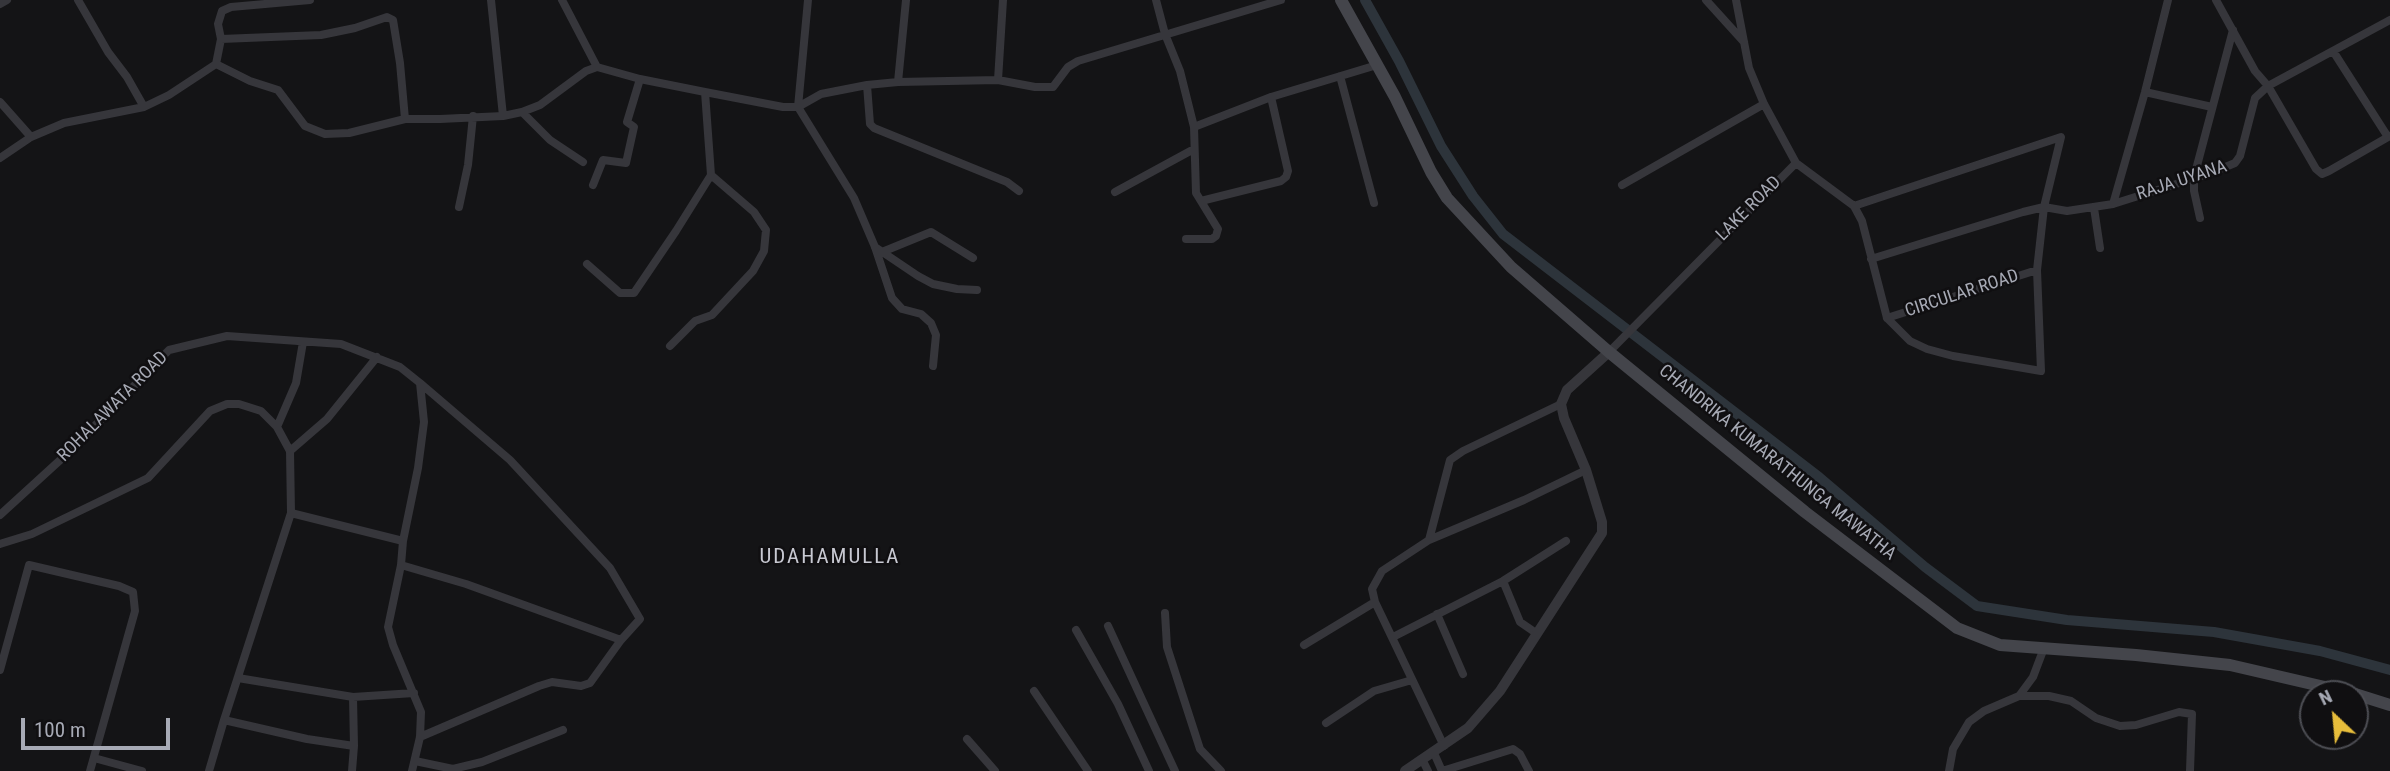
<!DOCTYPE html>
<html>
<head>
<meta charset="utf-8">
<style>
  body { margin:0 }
  #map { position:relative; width:2390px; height:771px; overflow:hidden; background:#141416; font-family:"Roboto Condensed",sans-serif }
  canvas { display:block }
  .north { position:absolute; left:2299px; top:680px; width:70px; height:70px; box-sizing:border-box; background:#100f11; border:2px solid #4c4d53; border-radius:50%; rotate:334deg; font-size:19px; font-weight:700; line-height:28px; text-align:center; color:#a7aab5 }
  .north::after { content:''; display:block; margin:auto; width:24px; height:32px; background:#e7bd3b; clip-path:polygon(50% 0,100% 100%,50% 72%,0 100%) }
  .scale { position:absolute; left:21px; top:718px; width:149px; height:32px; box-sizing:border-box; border:4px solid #a7aab5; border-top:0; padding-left:9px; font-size:21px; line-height:24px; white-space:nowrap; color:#a7aab5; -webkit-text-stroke:5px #100f11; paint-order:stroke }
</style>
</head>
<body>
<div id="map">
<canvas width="2390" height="771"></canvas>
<div class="north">N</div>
<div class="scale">100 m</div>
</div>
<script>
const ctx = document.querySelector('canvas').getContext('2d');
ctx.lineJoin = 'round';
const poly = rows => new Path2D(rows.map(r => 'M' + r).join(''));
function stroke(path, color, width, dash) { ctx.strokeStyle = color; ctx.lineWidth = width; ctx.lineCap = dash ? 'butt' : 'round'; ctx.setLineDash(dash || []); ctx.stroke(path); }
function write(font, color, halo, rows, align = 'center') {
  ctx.font = font + ' "Roboto Condensed",sans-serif'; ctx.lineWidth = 5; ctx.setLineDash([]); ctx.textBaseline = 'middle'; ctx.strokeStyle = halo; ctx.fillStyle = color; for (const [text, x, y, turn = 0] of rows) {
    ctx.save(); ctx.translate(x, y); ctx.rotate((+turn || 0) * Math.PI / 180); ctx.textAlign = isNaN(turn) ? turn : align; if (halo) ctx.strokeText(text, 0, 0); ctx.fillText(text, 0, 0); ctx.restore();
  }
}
stroke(poly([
  [1365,0,1399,61,1441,146,1473,196,1503,234,1819,477,1925,567,1977,606,2067,620,2214,632,2320,651,2390,670]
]), '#2d343b', 10);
stroke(poly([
  [78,0,108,52,127,77,144,107],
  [310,0,231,7,222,11,218,24,221,39,321,35,355,28,387,17,393,20,400,63,405,119],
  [491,0,503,116],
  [562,0,597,67],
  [808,0,798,107,854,198,875,247,892,298,902,309,921,314,931,323,936,335,933,366],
  [1156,0,1165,34,1180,71,1194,127,1271,97,1377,65],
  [1706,0,1744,42],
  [1736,0,1749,68,1764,104,1796,163,1854,206,1862,221,1887,318,2037,270,2044,207,2067,211,2113,204,2211,173,2235,163,2240,156,2255,98,2268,86,2390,20],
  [2216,0,2255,71,2268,86,2316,169,2322,174,2329,171,2390,136],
  [0,4,7,0],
  [2333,51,2388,137],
  [216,64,221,39],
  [1340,76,1374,203],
  [998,80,1003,0],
  [898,82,906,0],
  [867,85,870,124,874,128,1007,182,1019,191],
  [2145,92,2212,107],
  [0,102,31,137],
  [522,112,550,140,583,162],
  [0,158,31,137,64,123,144,107,169,95,216,64,250,81,278,90,305,126,325,134,349,133,405,119,440,119,503,116,522,112,540,105,586,71,597,67,640,79,705,92,783,107,798,107,821,94,867,85,898,82,998,80,1035,87,1053,87,1068,67,1078,61,1281,0],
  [593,185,603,160,626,163,634,127,627,122,640,79],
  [1622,185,1764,104],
  [1115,192,1194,149],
  [1201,201,1281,181,1286,177,1288,171,1271,97],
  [2113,204,2145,92,2168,0],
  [1854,206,2061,137,2044,207,2023,212,1871,259],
  [459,207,468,165,473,116],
  [2094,208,2100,248],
  [2200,218,2194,191,2194,177,2233,30],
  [1186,239,1212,239,1216,236,1218,229,1196,193,1194,127],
  [875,247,918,276,933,284,957,289,977,290],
  [882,252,931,232,973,258],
  [587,264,620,293,634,293,676,231,711,175,705,92],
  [1887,318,1910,341,1927,349,1953,356,2041,371,2037,270],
  [670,346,695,321,712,315,753,271,764,251,766,230,754,212,711,175],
  [1609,352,1796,163],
  [277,427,296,383,303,342],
  [290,451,327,419,377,357],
  [0,515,69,452,169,350,227,336,341,344,400,367,420,383,424,422,418,468,403,541,291,513],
  [1429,540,1524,500,1586,470],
  [0,544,32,534,148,478,210,411,227,404,239,404,261,411,277,427,290,451,291,513,224,720],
  [401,565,403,541],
  [1503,581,1520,622,1536,633],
  [1165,613,1167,647,1200,749,1221,771],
  [1437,614,1463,674],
  [1108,626,1175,771],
  [1076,630,1118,704,1149,771],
  [1393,637,1503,581,1566,541],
  [1304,645,1375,602],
  [0,670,29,565,119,586,133,592,135,611,90,771],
  [238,678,353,697,414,693],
  [1034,691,1088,771],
  [2019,696,2033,677,2044,648],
  [353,697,354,746],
  [1326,723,1374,691,1412,680],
  [420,737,539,686,552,682,581,686,590,683,621,640],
  [967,739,995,771],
  [1444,746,1375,602,1372,589,1382,571,1429,540,1450,460,1463,451,1561,404],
  [1434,753,1442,771],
  [94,758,142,771],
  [415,761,453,769,482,762,563,730],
  [1423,761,1428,771],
  [209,771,224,720,307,739,354,746,352,771],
  [412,771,420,737,421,712,393,645,388,627,401,565,466,584,621,640,640,619,610,568,510,460,420,383],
  [1442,771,1513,749,1520,754,1529,771],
  [1949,771,1953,749,1969,722,1984,711,2019,696,2049,696,2071,701,2096,718,2120,726,2136,725,2179,712,2192,714,2190,771]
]), '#36363b', 8);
stroke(poly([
  [1405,771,1468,728,1500,691,1602,533,1602,522,1586,470,1564,418,1561,404,1567,390,1609,352]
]), '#36363b', 10);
stroke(poly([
  [1341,0,1395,97,1431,172,1447,198,1511,267,1609,352,1805,512,1957,628,2000,645,2136,655,2230,665,2355,694],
  [2355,694,2390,705]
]), '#44454b', 12);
write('18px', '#a7aab5', '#100f11', [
  ["RAJA UYANA",2182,181,-18],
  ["LAKE ROAD",1749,209,-45],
  ["CIRCULAR ROAD",1962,294,-18],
  ["ROHALAWATA ROAD",113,407,-45],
  ["CHANDRIKA KUMARATHUNGA MAWATHA",1777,463,39]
]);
ctx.letterSpacing = '2px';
write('21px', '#c8c9d2', '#100f11', [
  ["UDAHAMULLA",830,558]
]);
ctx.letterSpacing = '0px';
</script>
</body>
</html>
